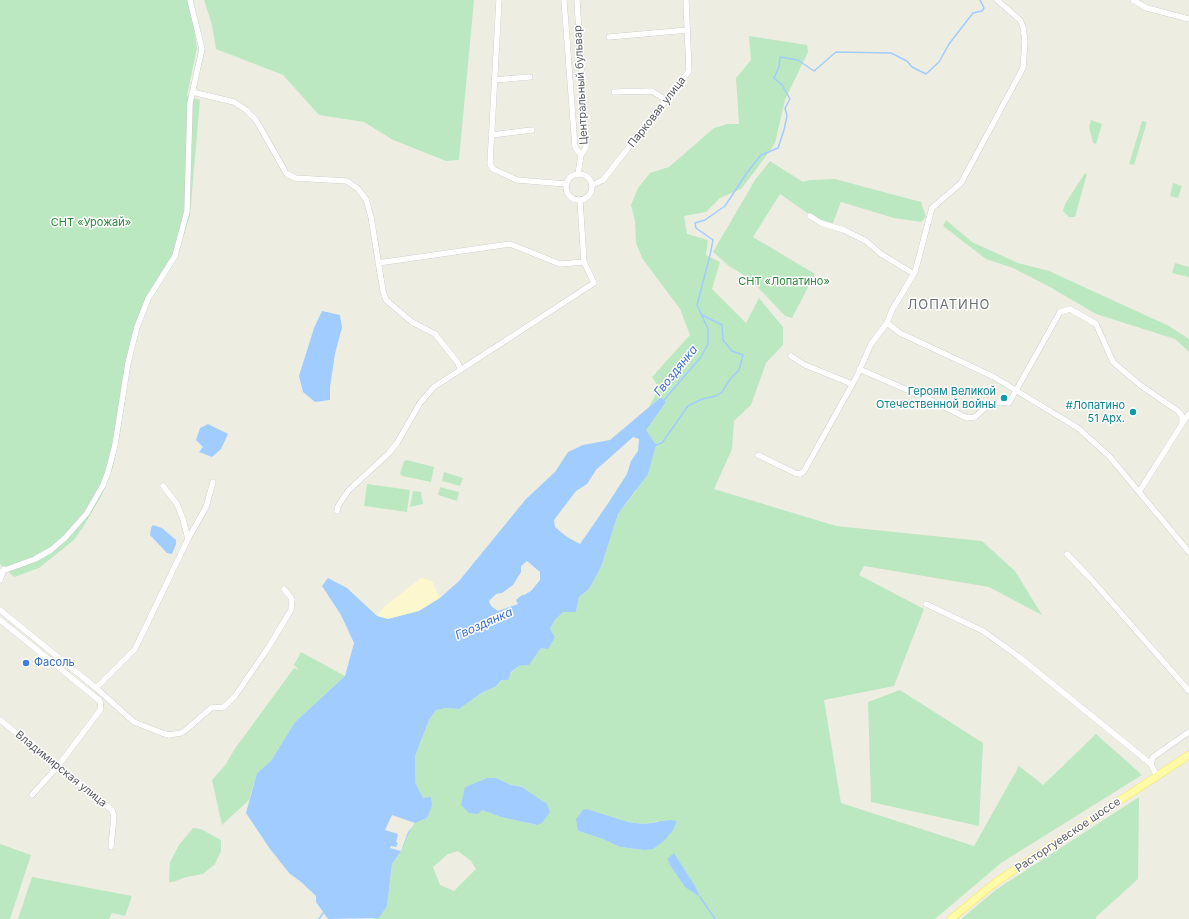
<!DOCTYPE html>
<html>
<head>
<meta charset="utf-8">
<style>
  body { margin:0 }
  canvas { display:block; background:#eeede2 }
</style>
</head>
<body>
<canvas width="1189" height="919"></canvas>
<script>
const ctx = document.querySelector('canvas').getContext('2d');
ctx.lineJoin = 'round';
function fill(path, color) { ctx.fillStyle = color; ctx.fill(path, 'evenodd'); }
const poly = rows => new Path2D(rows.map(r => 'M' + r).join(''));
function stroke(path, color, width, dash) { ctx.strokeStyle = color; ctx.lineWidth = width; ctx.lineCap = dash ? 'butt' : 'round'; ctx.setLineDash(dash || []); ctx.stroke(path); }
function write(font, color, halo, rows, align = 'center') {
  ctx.font = font + ' Inter,sans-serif'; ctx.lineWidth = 3; ctx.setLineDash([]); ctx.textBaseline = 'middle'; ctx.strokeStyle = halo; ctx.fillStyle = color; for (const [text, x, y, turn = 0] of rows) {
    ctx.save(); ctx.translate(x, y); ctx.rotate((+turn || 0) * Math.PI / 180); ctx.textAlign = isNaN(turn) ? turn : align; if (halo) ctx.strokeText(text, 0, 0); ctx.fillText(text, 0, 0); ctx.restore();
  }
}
fill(poly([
  [0,0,190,0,197,48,187,96,200,100,190,215,177,258,152,298,139,326,131,360,120,433,113,467,102,495,83,527,74,540,39,568,14,577,0,564],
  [204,0,474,0,459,160,446,161,393,140,364,122,319,115,283,75,216,49,212,25],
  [749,36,807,45,808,52,785,100,775,143,764,159,741,189,720,198,706,212,684,216,687,234,708,240,706,255,720,262,712,289,746,323,759,298,783,327,783,345,766,363,751,405,734,421,732,449,714,489,836,526,982,541,1015,571,1042,615,989,587,864,566,859,575,924,609,894,686,824,700,841,803,974,846,1019,766,1043,785,1096,734,1142,775,1001,863,935,919,372,919,379,917,387,906,392,864,401,851,408,832,415,823,427,818,423,798,415,782,415,756,429,720,436,710,446,708,459,709,483,692,495,687,519,666,529,665,541,648,554,621,563,612,576,612,579,597,589,589,601,567,618,514,636,491,645,430,666,402,661,397,649,407,659,388,652,377,690,335,680,309,642,258,636,243,635,221,631,205,638,188,650,173,669,167,714,128,727,124,739,124,736,78,751,60],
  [487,778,496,778,511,785,522,787,546,804,550,812,537,825,501,817,482,810,465,787],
  [587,809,628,822,644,824,658,821,644,850,620,847,603,839,578,831],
  [458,851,471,861,476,869,454,891,440,885,433,867,448,854],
  [1091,120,1102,124,1096,144,1093,143,1089,127],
  [1142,121,1147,122,1134,165,1129,164],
  [770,161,803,182,810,180,835,179,921,202,926,217,921,222,894,218,841,202,833,223,826,223,810,215,780,194,753,237,815,274,792,318,785,316,750,279,729,266,713,252,755,180],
  [1085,173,1087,174,1075,217,1069,217,1063,211,1065,204],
  [1173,183,1182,186,1178,198,1170,196],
  [946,220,972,242,1018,263,1049,271,1169,326,1189,339,1189,352,1175,339,1096,314,1050,287,1013,268,986,259,943,226],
  [1175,263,1189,267,1189,277,1172,273],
  [407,460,434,467,431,482,402,476,400,474,404,461],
  [444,472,463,478,460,486,442,481],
  [367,484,410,490,407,512,364,506],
  [440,487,459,492,457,501,438,495],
  [413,491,421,492,423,504,410,507],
  [301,652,345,676,295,722,271,761,257,773,249,800,222,825,212,780,226,764,234,750,294,668,299,670,294,665],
  [900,690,983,743,979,826,871,802,868,702],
  [1139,797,1138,879,1096,917,1096,919,961,919,997,889],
  [193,828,201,829,221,840,221,851,215,864,203,874,186,877,173,882,169,882,170,862,179,845],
  [0,844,31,855,10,919,0,919],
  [32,877,132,896,125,916,112,913,109,919,18,919]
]), '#bce8c1');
fill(poly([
  [421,578,432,581,440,598,419,611,403,616,388,619,377,616,384,607]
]), '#fdf7ce');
fill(poly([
  [322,311,340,315,342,327,335,354,330,387,330,400,315,402,303,392,299,376,314,328],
  [661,397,666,402,646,430,656,445,648,474,618,514,601,567,589,589,579,597,576,612,563,612,554,621,550,629,555,637,548,649,541,648,529,665,519,666,511,672,508,680,502,680,495,687,483,692,459,709,446,708,436,710,429,720,415,756,415,782,423,798,431,797,432,806,427,818,415,823,411,828,401,851,392,864,387,906,379,918,328,919,316,902,316,896,300,881,290,874,270,849,246,813,257,773,271,761,295,722,345,676,354,643,341,615,322,586,328,578,347,588,377,616,388,619,419,611,440,598,459,581,526,499,555,472,568,452,583,445,610,440],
  [633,437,639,439,638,451,631,461,627,474,607,505,580,544,567,537,555,527,554,520,576,491,587,484,596,470],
  [527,561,540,572,540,580,531,591,524,595,522,595,516,600,518,604,498,611,491,606,489,601,496,594,502,593,513,585,521,572,521,566],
  [208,424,228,434,221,449,212,457,199,452,203,447,196,440,200,428],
  [153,525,162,528,176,540,176,544,172,554,167,553,150,535,151,528],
  [487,778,496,778,511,785,522,787,547,804,550,812,542,823,537,825,501,817,482,810,478,814,469,813,461,805,465,787],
  [587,809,628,822,644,824,670,820,677,821,673,830,665,840,653,849,644,850,620,847,603,839,578,831,576,819,583,810],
  [674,853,695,886,700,897,685,887,670,865,667,859]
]), '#a1ccff');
fill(poly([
  [392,815,415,823,408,832,401,851,390,848,391,846,396,847,398,843,396,842,398,834,385,830]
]), '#eeede2');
stroke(poly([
  [664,400,701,357,708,344,708,329,697,305,710,255,713,240,696,228,695,223,705,220,725,206,746,174,761,155,778,148,784,130,787,116,785,108,790,99,782,85,774,78,779,67,780,57,798,60,814,71,836,52,891,53,907,61,912,67,926,74,939,62,949,44,973,13,982,11,984,8,980,0],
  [656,445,662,443,688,406,702,399,716,396,722,392,730,379,739,370,743,355,732,351,723,340,722,325,702,315],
  [700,897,715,919],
  [319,919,324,912]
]), '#a1ccff', 1.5);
const minor = poly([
  [499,0,490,164,493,169,517,180,566,184],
  [564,0,575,147,581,155],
  [577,0,586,147,581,155,578,174],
  [1133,0,1147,8,1189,19],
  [609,37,688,30],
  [494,80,530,77],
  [192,92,234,102,246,110,256,120,286,173,295,178,347,181,358,189,366,199,371,217,383,291,386,300,412,322,435,334,458,363,460,369],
  [614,92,652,91,666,100],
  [491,135,532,130],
  '566 187a13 13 0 1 1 26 0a13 13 0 1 1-26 0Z',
  [592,185,603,180,689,71,686,0],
  [810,216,821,223,844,230,866,241,881,254,914,274],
  [378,263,510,244,560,264,584,262],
  [887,323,900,333,994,377,1078,428,1109,456,1189,552],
  [791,356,805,365,852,384],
  [859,369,928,399,967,418,975,417,989,404,998,402,1009,403,1060,312,1070,309,1096,324,1113,362,1140,385,1178,411,1182,416,1182,424,1139,492],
  [1182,424,1189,414],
  [758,455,795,473,800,474,804,471,857,376,871,344,887,323,892,310,915,272,932,208,961,183,1023,68,1025,41,1023,27,1020,20,997,0],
  [163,486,177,504,183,519,188,539],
  [337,511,338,506,348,491,389,453,397,443,420,403,434,387,594,283,584,262,580,200],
  [1067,554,1091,579,1189,691],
  [0,572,35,559,51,550,65,538,87,513,103,485,108,472,115,445,128,363,137,327,148,299,175,256,187,211,190,103,202,49,190,0],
  [0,580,4,569],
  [926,604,983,631,1018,656,1151,764,1157,777],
  [0,610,96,688,135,649,188,539,206,507,213,482],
  [0,620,100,701,101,709,58,766,32,795],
  [96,688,134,722,162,733,169,735,181,733,187,729,211,708,224,707,235,696,268,648,291,610,292,599,284,589],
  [0,720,112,810,114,816,111,847],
  [1151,764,1153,757,1189,732]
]);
const major = poly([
  [951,919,996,882,1189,755]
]);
stroke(minor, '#babbc2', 6);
stroke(major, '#fbde4e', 8);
stroke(minor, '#fff', 5.5);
stroke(major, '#fffaa6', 7);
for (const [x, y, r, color] of [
  [1004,398,4,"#0f9aa8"],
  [1133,412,4,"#0f9aa8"],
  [26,663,4,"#3f7fe0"]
]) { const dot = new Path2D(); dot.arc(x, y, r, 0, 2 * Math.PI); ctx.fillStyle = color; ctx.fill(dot); stroke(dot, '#fff', 1.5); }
write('11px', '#5a5d64', '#fff', [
  ["Центральный бульвар",581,85,-93],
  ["Парковая улица",657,112,-52],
  ["Владимирская улица",61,769,39],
  ["Расторгуевское шоссе",1068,835,-34]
]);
write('11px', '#2e873d', '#fff', [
  ["СНТ «Урожай»",91,223],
  ["СНТ «Лопатино»",784,282]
]);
write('11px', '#0d838f', '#fff', [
  ["Героям Великой",996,392],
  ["Отечественной войны",996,405],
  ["#Лопатино",1125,406],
  ["51 Арх.",1125,419]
], 'right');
write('11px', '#366cbe', '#fff', [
  ["Фасоль",34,663]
], 'left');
write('italic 12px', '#3b71cb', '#fff', [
  ["Гвоздянка",676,371,-51],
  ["Гвоздянка",484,624,-24]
]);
ctx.letterSpacing = '1px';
write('13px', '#6b6f76', '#fff', [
  ["ЛОПАТИНО",949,305]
]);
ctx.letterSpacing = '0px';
</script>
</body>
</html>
